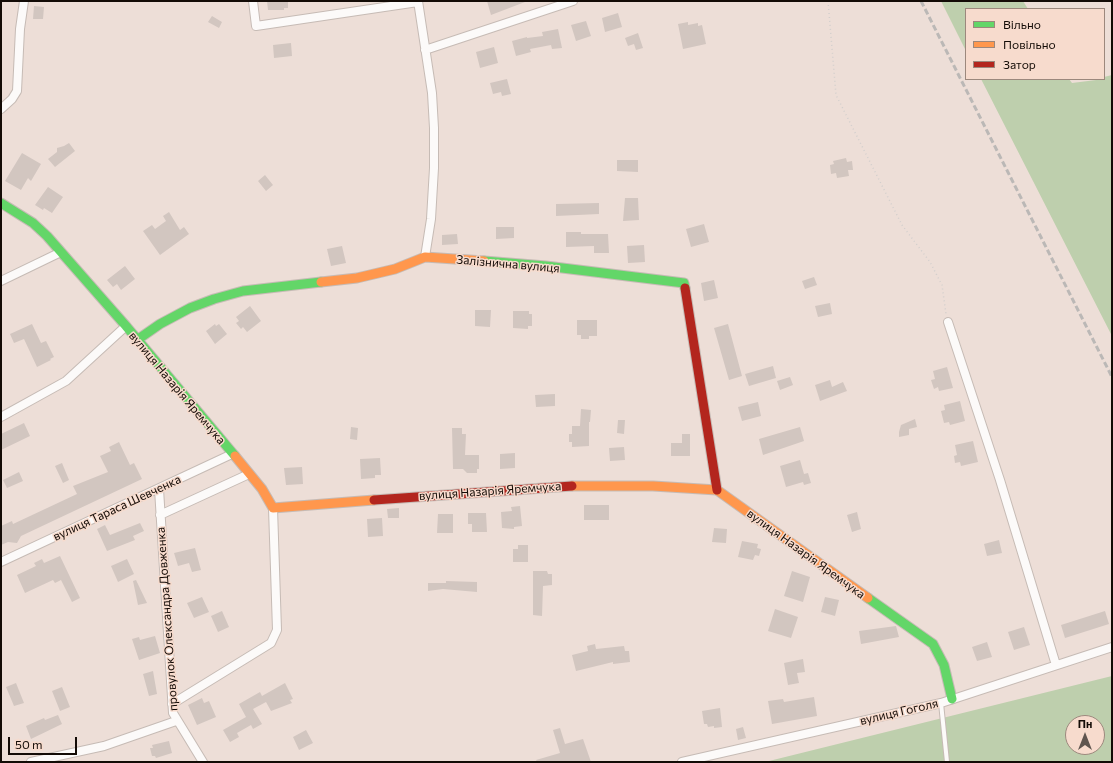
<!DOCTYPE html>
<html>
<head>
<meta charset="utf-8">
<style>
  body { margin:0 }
  #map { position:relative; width:1113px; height:763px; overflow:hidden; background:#edded7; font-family:Commissioner,sans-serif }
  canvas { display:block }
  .frame { position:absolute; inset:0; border:2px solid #130b06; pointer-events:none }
  .legend { position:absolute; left:965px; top:8px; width:140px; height:72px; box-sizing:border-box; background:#f7dbcd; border:1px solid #9c887d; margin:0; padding:5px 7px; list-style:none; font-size:12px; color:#130b06 }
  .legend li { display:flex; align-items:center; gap:8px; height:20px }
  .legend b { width:20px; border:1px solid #9c887d }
  .north { position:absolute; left:1065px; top:715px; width:40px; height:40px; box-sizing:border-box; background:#f7dbcd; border:1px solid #9c887d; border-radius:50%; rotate:0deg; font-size:11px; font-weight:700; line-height:16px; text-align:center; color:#130b06 }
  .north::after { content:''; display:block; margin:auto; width:14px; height:18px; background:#5f554f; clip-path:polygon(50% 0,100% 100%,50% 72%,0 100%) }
  .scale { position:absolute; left:8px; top:737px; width:69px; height:18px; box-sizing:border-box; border:2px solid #130b06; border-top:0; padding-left:5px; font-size:12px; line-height:14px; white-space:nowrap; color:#130b06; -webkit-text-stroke:3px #f7dbcd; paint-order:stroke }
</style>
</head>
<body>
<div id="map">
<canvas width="1113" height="763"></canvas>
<div class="frame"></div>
<ul class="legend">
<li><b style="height:5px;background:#63d668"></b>Вільно</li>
<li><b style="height:5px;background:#ff974d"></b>Повільно</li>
<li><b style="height:5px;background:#b3261e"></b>Затор</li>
</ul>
<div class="north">Пн</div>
<div class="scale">50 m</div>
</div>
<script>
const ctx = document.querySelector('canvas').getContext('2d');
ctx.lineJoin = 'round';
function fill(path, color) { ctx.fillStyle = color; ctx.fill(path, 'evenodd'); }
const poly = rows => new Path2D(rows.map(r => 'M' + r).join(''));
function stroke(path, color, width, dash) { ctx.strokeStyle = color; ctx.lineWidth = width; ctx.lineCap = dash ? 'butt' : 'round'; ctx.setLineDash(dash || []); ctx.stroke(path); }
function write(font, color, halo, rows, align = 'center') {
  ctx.font = font + ' Commissioner,sans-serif'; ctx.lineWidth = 3; ctx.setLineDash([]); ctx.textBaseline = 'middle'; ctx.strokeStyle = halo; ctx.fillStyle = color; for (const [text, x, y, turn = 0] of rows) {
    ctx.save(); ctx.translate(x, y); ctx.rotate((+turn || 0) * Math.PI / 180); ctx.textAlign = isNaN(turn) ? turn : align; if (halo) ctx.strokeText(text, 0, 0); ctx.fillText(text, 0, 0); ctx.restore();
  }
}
fill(poly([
  [941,1,1023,1,1028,9,966,9,966,51],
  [1112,75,1112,336,981,79,1069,79,1072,83,1104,79,1104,77],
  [1112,676,1112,762,765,762],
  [1073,723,1097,723,1097,747,1073,747]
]), '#becfad');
fill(poly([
  [267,1,288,1,288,8,284,8,284,10,268,10],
  [487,1,525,1,525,2,491,15],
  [34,6,44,7,43,19,33,19],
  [618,13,622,27,605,32,602,18],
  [212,16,222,22,219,28,208,22],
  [586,21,591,36,576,41,571,25],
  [688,22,688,25,698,23,698,26,702,25,706,44,683,49,678,24],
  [558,29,562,48,552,49,551,45,530,49,531,52,516,56,512,41,527,37,527,38,543,36,542,32],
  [638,33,643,48,636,50,634,44,628,46,625,38],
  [291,43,292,56,274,58,273,45],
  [494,47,498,63,480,68,476,52],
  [507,79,511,94,502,96,501,92,493,94,490,83],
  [69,143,75,151,55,167,48,159,57,152,57,148,64,146],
  [22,153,41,164,31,181,28,178,21,190,5,181],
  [846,158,847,162,852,161,853,170,848,170,849,176,837,178,836,173,831,174,830,165,834,164,833,161],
  [617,160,638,160,638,172,617,171],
  [265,175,273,185,266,191,258,181],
  [48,187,63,197,52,213,44,208,43,210,35,205],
  [625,198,638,198,639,220,623,221],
  [599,203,599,214,556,216,556,204],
  [169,212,180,230,184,227,189,234,160,255,143,231,152,225,155,229,166,221,163,216],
  [704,224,709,242,691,247,686,229],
  [496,227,514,227,514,238,496,239],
  [566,232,581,232,581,234,608,234,609,253,594,253,594,246,566,247],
  [457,234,458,244,442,245,442,235],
  [644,245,645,262,628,263,627,246],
  [342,246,346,263,331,266,327,249],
  [125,266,135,279,121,290,117,284,113,287,107,280],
  [814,277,817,285,805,289,802,281],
  [714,280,718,298,704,301,701,283],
  [830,303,832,314,818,317,815,306],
  [250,306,261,321,247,332,243,327,241,329,236,323,239,321,236,317],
  [475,310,491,310,490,327,475,326],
  [513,311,529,311,529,314,532,314,532,326,528,326,528,329,513,328],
  [577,320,597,320,597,336,589,336,589,339,581,339,581,335,577,335],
  [32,324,41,343,46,341,54,357,50,359,51,360,37,367,24,339,14,343,10,334],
  [215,324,216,326,219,324,227,334,215,344,206,331],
  [728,324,742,376,729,380,714,328],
  [773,366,776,378,749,386,745,374],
  [947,367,953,388,939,391,938,387,934,389,931,380,935,379,933,371],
  [790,377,793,385,780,390,777,381],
  [830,380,832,387,843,382,847,391,820,401,815,385],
  [555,394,555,406,536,407,535,395],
  [960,401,965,421,950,425,949,422,944,423,941,411,945,410,944,405],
  [758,402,761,416,742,421,738,407],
  [581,409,591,410,590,422,589,422,589,446,572,447,572,442,569,442,569,434,572,434,572,426,580,426],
  [915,419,917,427,909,429,909,435,899,437,899,432,901,425],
  [618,420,625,420,624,434,617,433],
  [24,423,30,436,1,450,1,434],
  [351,427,358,428,357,440,350,439],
  [800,427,804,441,763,455,759,439],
  [452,428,462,428,462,434,466,434,465,455,479,455,479,469,477,469,477,473,467,473,463,469,453,469],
  [682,434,690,434,690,456,671,456,671,443,682,443],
  [973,441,978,462,961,466,960,462,955,463,954,456,957,455,955,445],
  [119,442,130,465,134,463,142,479,21,536,17,543,8,542,1,545,1,526,12,521,13,524,77,494,73,486,108,472,100,456,111,451,109,447],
  [624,447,625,460,610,461,609,448],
  [515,453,515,468,500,469,500,454],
  [380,458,381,475,375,475,375,478,361,479,360,459],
  [800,460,804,474,808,473,811,483,804,485,803,482,786,487,780,466],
  [62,463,69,480,63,483,55,466],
  [302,467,303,484,286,485,284,468],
  [19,472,23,481,7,488,3,480],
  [584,505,609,505,609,520,584,520],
  [520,506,522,526,514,527,514,529,502,528,501,512,512,511,511,507],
  [399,508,399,518,388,518,387,509],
  [857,512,861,529,852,532,847,515],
  [468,513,486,513,487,532,472,532,472,524,468,524],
  [438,514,453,514,453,533,437,533],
  [382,518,383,536,368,537,367,519],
  [140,523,144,531,133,536,135,540,107,551,97,529,105,525,110,535],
  [714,528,727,529,726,543,712,542],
  [999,540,1002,553,987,556,984,544],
  [742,541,758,544,757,548,761,549,759,556,755,555,753,560,738,557],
  [518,545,528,545,528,562,513,562,513,549,518,549],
  [195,548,201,570,192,572,189,563,178,566,174,553],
  [60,556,80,598,72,602,61,580,55,583,53,580,25,593,17,575,36,566,34,563,42,559,44,563],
  [127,559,134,574,118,582,111,566],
  [533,571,547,571,548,574,552,574,552,585,543,586,542,616,533,615],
  [792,571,810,577,803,602,784,596],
  [136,580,147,603,138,605,133,581],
  [446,581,477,582,477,592,443,589,428,591,428,583,446,583],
  [202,597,209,612,194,618,187,603],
  [825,597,839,600,835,616,821,612],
  [775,609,798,617,791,638,768,631],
  [222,611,229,627,218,632,211,616],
  [1105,611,1109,624,1065,638,1061,625],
  [896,626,899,637,861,644,859,631],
  [1024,627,1030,645,1014,650,1008,632],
  [155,636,160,653,139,660,132,639,139,637,140,640],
  [987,642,992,657,977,661,972,647],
  [595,644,596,649,624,646,625,651,629,651,630,662,613,664,613,662,576,671,572,655,588,651,587,646],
  [803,659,805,672,797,673,799,683,788,685,784,663],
  [153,671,157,694,149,696,143,674],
  [16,683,24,703,14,706,6,687],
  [285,683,293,699,290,700,292,703,271,711,266,702,253,709,262,724,253,729,251,725,237,733,239,737,230,742,223,730,246,717,239,704,260,692,262,696],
  [62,687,70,707,60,711,52,691],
  [814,697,817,716,772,724,768,701,783,699,784,702],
  [202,698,204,703,209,701,216,717,197,725,188,705],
  [720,708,722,727,714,728,714,726,708,727,707,724,704,724,702,711],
  [58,715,62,724,31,739,26,726,44,718,45,720],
  [743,727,746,738,738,740,736,729],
  [560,728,565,744,583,739,591,762,537,762,536,760,560,753,553,730],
  [306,730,313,743,299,750,293,737],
  [169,741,172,753,156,758,155,756,152,756,150,748,153,748,152,745]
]), '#d2c6c0');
const lane = poly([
  [941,703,947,762]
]);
const street = poly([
  [253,1,256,26,418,2],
  [418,1,432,93,434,128,434,168,431,219,425,257],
  [425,50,573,1],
  [1,109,12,99,17,91,20,29,24,1],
  [1,281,61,252],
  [948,322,1000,480,1056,665],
  [1,417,66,381,126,326],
  [159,489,173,713,203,762],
  [160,515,249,474],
  [1,562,232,454],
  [172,704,271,643,277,630,273,508],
  [31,762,104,746,176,721],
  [682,762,941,703,1112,647]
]);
const fast = poly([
  [1,203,33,223,47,236,126,326,235,456],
  [484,261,546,266,684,283,685,288],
  [137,340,160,324,190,308,214,299,243,291,321,282],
  [868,598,933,644,944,665,952,699]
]);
const slow = poly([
  [321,282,357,278,395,269,425,257,484,261],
  [235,456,262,489,273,508,374,500],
  [572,486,653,486,717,490,868,598]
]);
const jam = poly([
  [685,288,717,490],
  [374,500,572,486]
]);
stroke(lane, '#c6bbb5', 6);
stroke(street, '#c6bbb5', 10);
stroke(fast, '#c6bbb5', 11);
stroke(slow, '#c6bbb5', 11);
stroke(jam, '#c6bbb5', 11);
stroke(poly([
  [828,1,836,95,902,225,930,262,942,285,946,314]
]), '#d3cfcd', 1.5, [1, 3]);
stroke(lane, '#fcfaf9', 4);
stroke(street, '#fcfaf9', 8);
stroke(fast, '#63d668', 9);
stroke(slow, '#ff974d', 9);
stroke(jam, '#b3261e', 9);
stroke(poly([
  [921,1,1112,377]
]), '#bbb8b6', 3, [6, 3]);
write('12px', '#130b06', '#f7dbcd', [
  ["Залізнична вулиця",508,264,5],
  ["вулиця Назарія Яремчука",177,388,50],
  ["вулиця Назарія Яремчука",490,491,-4],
  ["вулиця Тараса Шевченка",117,508,-25],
  ["вулиця Назарія Яремчука",806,554,36],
  ["провулок Олександра Довженка",167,619,-94],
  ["вулиця Гоголя",899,712,-13]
]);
</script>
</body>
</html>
